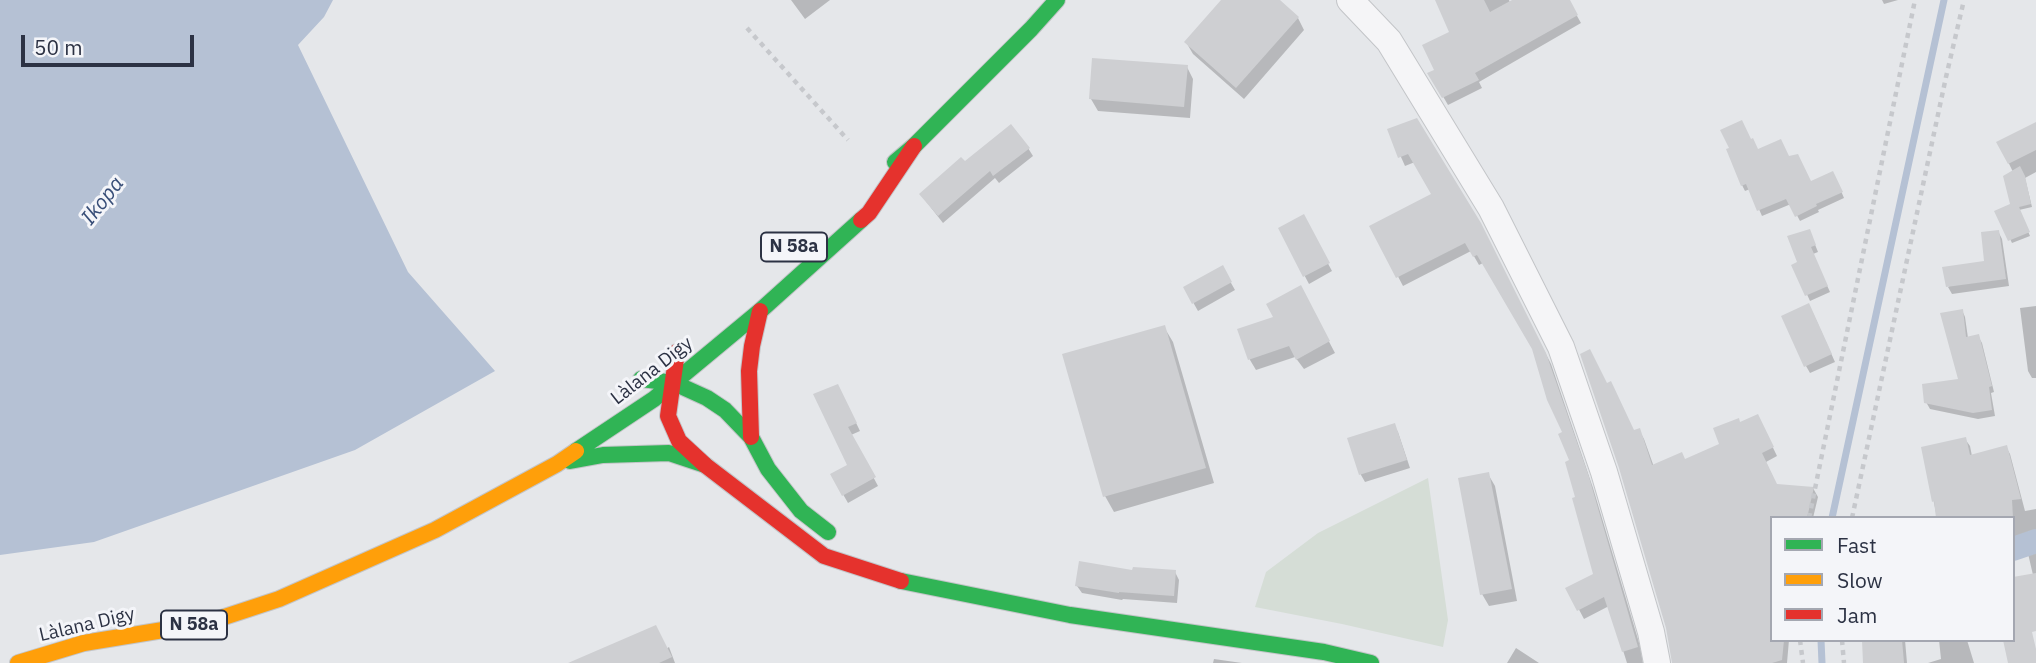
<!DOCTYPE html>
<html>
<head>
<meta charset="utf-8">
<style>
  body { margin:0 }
  #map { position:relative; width:2036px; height:663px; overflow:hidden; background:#e5e7ea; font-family:"IBM Plex Sans",sans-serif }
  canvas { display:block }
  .legend { position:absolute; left:1770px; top:516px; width:245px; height:126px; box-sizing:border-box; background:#f4f5f9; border:2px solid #a4a7b1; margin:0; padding:9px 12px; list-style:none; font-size:21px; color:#2c3244 }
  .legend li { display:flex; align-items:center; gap:14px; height:35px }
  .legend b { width:35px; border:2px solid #a4a7b1 }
  .scale { position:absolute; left:21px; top:35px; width:173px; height:32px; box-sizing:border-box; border:4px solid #2c3244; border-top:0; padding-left:9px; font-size:21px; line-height:24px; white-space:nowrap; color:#2c3244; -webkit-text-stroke:5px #f4f5f9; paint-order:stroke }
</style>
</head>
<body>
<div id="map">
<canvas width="2036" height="663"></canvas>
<ul class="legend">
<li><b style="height:9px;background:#30b455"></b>Fast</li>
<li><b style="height:9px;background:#ff9f0a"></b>Slow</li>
<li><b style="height:9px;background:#e5322d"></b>Jam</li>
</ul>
<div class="scale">50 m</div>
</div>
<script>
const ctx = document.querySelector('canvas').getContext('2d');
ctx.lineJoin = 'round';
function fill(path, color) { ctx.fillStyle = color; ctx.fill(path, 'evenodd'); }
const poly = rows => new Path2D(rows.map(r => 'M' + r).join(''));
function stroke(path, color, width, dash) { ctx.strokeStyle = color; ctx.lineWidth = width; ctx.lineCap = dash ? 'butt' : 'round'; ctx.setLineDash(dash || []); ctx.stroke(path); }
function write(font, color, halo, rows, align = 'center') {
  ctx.font = font + ' "IBM Plex Sans",sans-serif'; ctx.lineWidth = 6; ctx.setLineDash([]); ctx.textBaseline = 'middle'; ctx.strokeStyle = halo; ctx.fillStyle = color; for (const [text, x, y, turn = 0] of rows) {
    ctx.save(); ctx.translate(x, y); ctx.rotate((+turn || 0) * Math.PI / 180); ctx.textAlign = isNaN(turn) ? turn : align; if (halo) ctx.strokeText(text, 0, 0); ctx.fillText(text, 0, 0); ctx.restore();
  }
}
fill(poly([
  [1428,478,1448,620,1443,647,1342,624,1255,607,1266,572,1318,533]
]), '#d5ddd6');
fill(poly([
  [0,0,333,0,324,17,298,45,408,272,495,371,355,450,94,542,0,555]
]), '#b5c1d4');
fill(poly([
  [791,0,830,0,805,19],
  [1223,0,1277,0,1298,18,1304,30,1244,99,1193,54,1186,42],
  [1437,0,1509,0,1510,3,1515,0,1568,0,1581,23,1479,82,1482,88,1448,105,1430,74,1436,70,1451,33],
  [1882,0,1898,0,1884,4],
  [1187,67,1193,79,1190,118,1098,111,1091,99],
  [2036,124,2036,172,2025,178,2032,207,2019,210,2030,236,2012,243,1997,212,2012,205,2013,172,1999,143],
  [1389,130,1485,234,1551,364,1593,488,1640,646,1643,663,1627,663,1609,606,1584,619,1568,589,1595,575,1577,499,1572,462,1565,433,1533,349,1483,263,1479,265,1471,251,1403,286,1372,227,1433,195,1415,162,1405,166],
  [1751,141,1758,151,1789,158,1811,183,1836,179,1844,198,1818,210,1819,212,1800,221,1791,204,1762,216,1750,189,1745,191,1742,185],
  [1028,148,1033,156,999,183,995,178,943,223,921,195,964,163],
  [1303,217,1332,271,1309,284,1280,229],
  [1998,231,2002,239,2009,286,1952,294,1948,287,1986,262],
  [1812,237,1818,252,1813,254,1830,292,1810,301,1794,266,1799,263],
  [1222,267,1235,290,1198,311,1185,288],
  [1306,298,1335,353,1304,369,1295,357,1256,370,1250,360,1239,330,1276,318],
  [2036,306,2036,378,2032,378,2028,371,2020,308],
  [1962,310,1965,317,1968,338,1978,336,1982,343,1994,392,1991,393,1995,416,1978,419,1930,409,1926,402,1960,381],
  [1813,313,1835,362,1810,373,1806,366],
  [1164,327,1173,342,1214,483,1114,512,1105,496],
  [842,394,860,431,851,435,878,486,848,503,832,475,849,465],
  [1740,424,1762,425,1777,456,1766,462,1777,486,1813,488,1818,497,1813,518,1772,518,1772,640,1789,640,1787,663,1674,663,1634,431,1639,430,1644,439,1654,467,1685,461,1721,444],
  [1394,425,1398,432,1410,468,1365,482,1361,475,1350,439],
  [1965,439,1970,446,1972,456,2006,447,2010,454,2025,511,2036,509,2036,608,2033,575,2026,545,2013,545,2013,518,1937,518,1923,448],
  [1488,474,1495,486,1517,601,1489,606,1482,594],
  [1134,572,1175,572,1179,580,1177,603,1123,599,1122,600,1082,593,1077,586],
  [1864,640,1905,640,1907,663,1865,663],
  [1939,640,1967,640,1974,663,1928,663,1941,659],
  [669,647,675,663,602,663,666,649],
  [1516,648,1539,663,1507,663],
  [1214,659,1242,663,1213,663]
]), '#0003');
stroke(poly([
  [1832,518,1944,0],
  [1821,640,1822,663]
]), '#b5c1d4', 7);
stroke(poly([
  [2013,549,2036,541]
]), '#b5c1d4', 24);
fill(poly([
  [1221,0,1280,0,1299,17,1236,88,1184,42],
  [1435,0,1484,0,1490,12,1512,0,1570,0,1578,15,1475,73,1479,80,1442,98,1427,73,1434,70,1422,45,1449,32],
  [1092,58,1188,65,1184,107,1089,99],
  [1417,118,1481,223,1546,353,1589,477,1638,647,1622,652,1604,597,1577,611,1565,588,1593,574,1572,498,1575,497,1565,462,1569,460,1558,434,1562,432,1547,400,1532,349,1477,255,1473,257,1465,243,1396,278,1369,226,1431,194,1408,154,1398,158,1387,129],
  [1742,120,1751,139,1753,138,1758,149,1781,139,1789,156,1798,154,1811,181,1833,171,1843,192,1816,204,1817,206,1795,217,1786,199,1757,211,1746,184,1741,186,1726,149,1729,148,1720,130],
  [2036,122,2036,150,2008,164,1996,142],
  [1011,124,1030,148,993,176,990,171,938,216,919,194,961,157,965,161],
  [2020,166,2025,176,2031,204,2019,207,2030,232,2008,241,1994,211,2010,204,2003,176],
  [1304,214,1330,263,1303,277,1278,228],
  [1810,229,1816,245,1811,247,1828,286,1805,296,1791,265,1797,262,1787,236],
  [1999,230,2006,279,1946,287,1942,267,1984,261,1981,232],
  [1223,265,1232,282,1192,304,1183,287],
  [1301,285,1330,341,1296,360,1289,346,1248,360,1237,329,1273,317,1266,304],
  [1809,303,1832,354,1804,367,1781,316],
  [1963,309,1966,337,1979,334,1992,386,1989,387,1992,410,1973,413,1924,403,1922,384,1958,379,1940,313],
  [1165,325,1206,468,1103,497,1062,354],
  [1590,349,1607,383,1611,381,1634,430,1640,428,1652,465,1682,452,1685,459,1719,444,1713,428,1739,418,1740,422,1758,414,1774,447,1762,453,1777,484,1814,487,1807,518,1772,518,1772,640,1784,640,1782,660,1772,663,1672,663,1666,628,1619,468,1580,354],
  [838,384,857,423,848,427,876,477,842,496,830,474,847,465,813,394],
  [1395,423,1407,460,1359,475,1347,438],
  [1966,437,1970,455,2007,445,2021,499,2012,500,2013,518,1936,518,1934,501,1932,502,1921,447],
  [1489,472,1512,589,1480,595,1458,478],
  [1079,561,1132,570,1133,567,1176,570,1174,596,1119,592,1119,593,1075,586],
  [2036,573,2036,631,2032,632,2036,649,2036,663,2008,663,2003,640,2013,640,2013,577],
  [656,625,672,657,659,663,568,663],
  [1862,640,1902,640,1904,663,1863,663]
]), '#cecfd2');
const street = poly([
  [1350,0,1389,41,1491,208,1561,347,1604,472,1651,632,1657,663]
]);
const fast = poly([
  [895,162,914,146,1031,29,1057,0],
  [641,379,674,383,707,398,725,410,751,437,768,469,801,511,828,532],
  [576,451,654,399,760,311,861,220],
  [570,461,603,455,669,453,705,465],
  [901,581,1070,615,1324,652,1371,663]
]);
const slow = poly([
  [18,663,84,643,206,623,279,599,435,530,557,464,576,451]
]);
const jam = poly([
  [861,220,869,213,914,146],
  [677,352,668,416,679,441,705,465,824,556,901,581],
  [751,437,749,371,752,346,760,311]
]);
stroke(street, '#c3c5c8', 28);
stroke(fast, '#c3c5c8', 18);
stroke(slow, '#c3c5c8', 18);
stroke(jam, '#c3c5c8', 18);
stroke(poly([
  [747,28,848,140],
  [1809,518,1915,0],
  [1852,518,1946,77,1964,0],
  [1800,640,1803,663],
  [1842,640,1844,663]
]), '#c6c8cc', 4.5, [5, 5]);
stroke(street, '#f5f5f7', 26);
stroke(fast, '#30b455', 16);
stroke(slow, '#ff9f0a', 16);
stroke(jam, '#e5322d', 16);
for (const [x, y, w] of [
  [794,247,66],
  [194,625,66]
]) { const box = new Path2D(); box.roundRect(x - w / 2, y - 14.5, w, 29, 5); ctx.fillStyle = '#f4f5f9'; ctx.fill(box); stroke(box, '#2c3244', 2); }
write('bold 18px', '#2c3244', null, [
  ["N 58a",794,247],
  ["N 58a",194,625]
]);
write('19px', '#2c3244', '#f4f5f9', [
  ["Làlana Digy",652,371,-38],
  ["Làlana Digy",87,625,-13]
]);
write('italic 21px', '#374d77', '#f4f5f9', [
  ["Ikopa",103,201,-52]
]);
</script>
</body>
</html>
